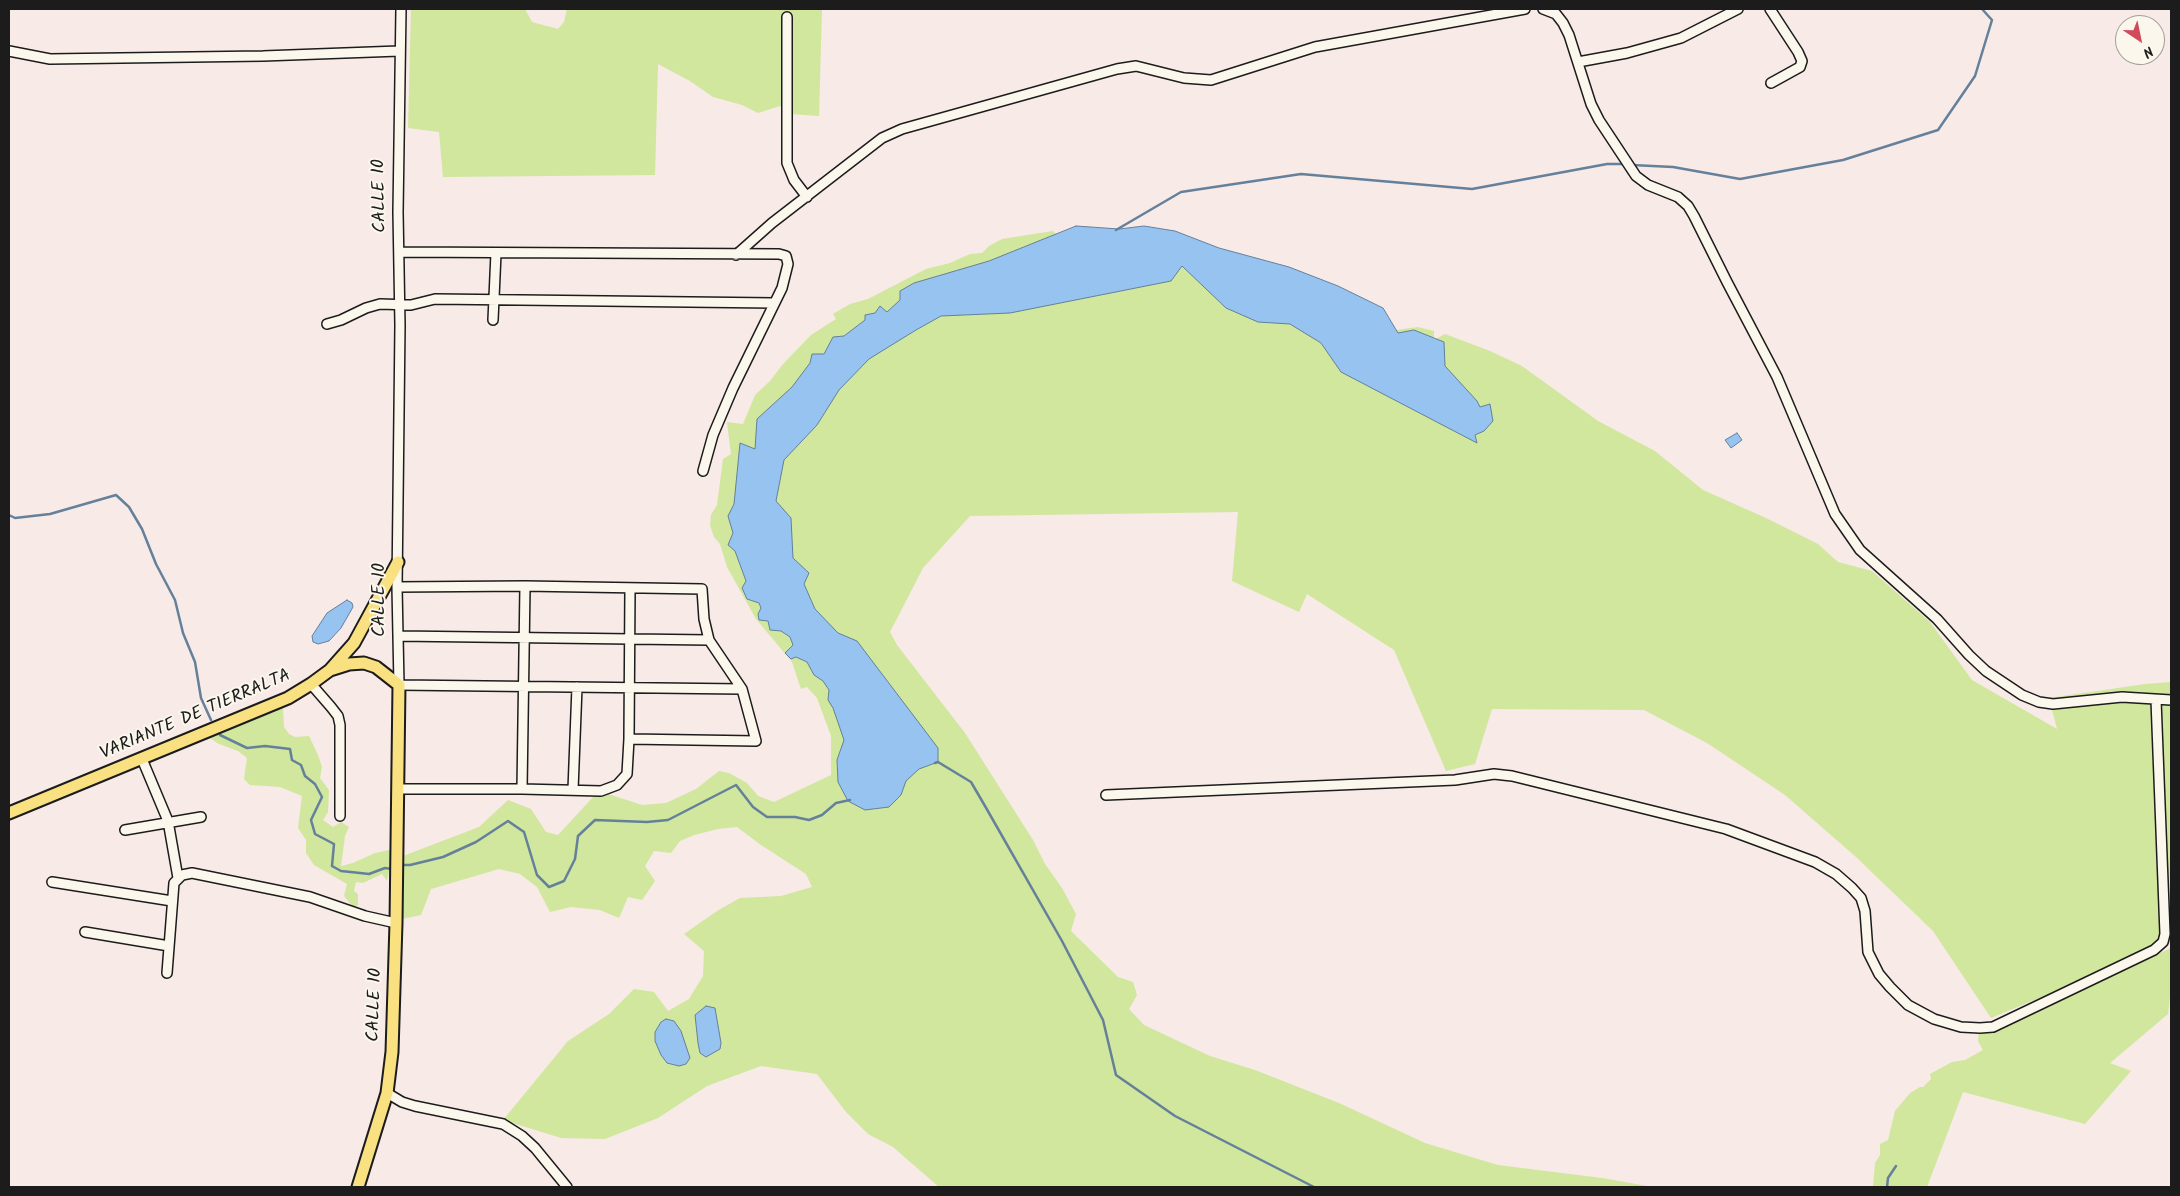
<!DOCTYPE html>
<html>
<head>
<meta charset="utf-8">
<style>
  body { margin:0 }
  #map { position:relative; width:2180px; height:1196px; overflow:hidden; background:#f7eae7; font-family:Kalam,sans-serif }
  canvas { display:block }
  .frame { position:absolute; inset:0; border:10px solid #1c1c1c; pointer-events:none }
  .north { position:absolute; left:2115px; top:15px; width:50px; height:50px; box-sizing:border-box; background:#fbf7ec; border:1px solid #a29f99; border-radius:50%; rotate:146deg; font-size:14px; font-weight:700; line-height:20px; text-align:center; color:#1c1c1c }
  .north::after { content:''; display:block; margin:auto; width:18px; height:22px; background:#d1495b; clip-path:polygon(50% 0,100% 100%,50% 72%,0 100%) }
</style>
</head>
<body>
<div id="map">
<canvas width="2180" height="1196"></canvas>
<div class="frame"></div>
<div class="north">N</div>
</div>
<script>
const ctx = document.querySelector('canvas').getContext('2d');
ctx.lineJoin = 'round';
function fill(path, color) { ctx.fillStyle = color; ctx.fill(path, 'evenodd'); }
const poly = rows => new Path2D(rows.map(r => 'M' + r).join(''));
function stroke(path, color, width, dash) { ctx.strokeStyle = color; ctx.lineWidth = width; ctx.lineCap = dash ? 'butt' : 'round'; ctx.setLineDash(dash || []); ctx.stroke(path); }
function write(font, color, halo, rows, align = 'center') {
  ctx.font = font + ' Kalam,sans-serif'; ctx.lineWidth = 4; ctx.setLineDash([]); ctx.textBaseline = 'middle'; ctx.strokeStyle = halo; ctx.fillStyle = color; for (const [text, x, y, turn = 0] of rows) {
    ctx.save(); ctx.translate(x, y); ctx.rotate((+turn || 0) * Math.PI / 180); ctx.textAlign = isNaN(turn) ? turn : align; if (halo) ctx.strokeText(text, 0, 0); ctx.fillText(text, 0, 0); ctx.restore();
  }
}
fill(poly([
  [411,9,525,9,532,22,558,29,564,22,567,9,822,9,819,116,790,114,780,106,758,113,742,105,713,97,690,81,658,64,655,175,443,177,439,132,408,128],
  [1053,231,1066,244,1158,248,1384,317,1396,330,1418,327,1434,331,1434,340,1445,334,1490,351,1522,366,1598,421,1655,451,1703,490,1766,518,1818,544,1838,562,1872,571,1930,622,1972,680,2057,729,2049,698,2145,684,2171,682,2171,944,2163,942,2109,969,1991,1018,1933,931,1856,857,1785,795,1707,743,1644,710,1492,709,1475,764,1446,771,1394,650,1307,594,1299,612,1232,581,1238,512,970,516,923,568,890,632,897,645,965,733,1033,840,1045,864,1062,888,1076,914,1071,931,1118,977,1133,982,1137,995,1129,1009,1144,1025,1210,1056,1255,1070,1339,1103,1425,1143,1498,1165,1602,1178,1653,1187,939,1187,893,1147,868,1134,846,1112,817,1074,761,1066,707,1086,658,1118,605,1139,561,1138,503,1120,568,1041,609,1014,634,989,654,992,668,1011,689,999,703,976,704,951,684,934,717,911,740,898,781,896,812,887,806,874,761,845,737,827,718,829,694,835,680,841,671,853,654,851,645,866,655,881,642,900,628,897,619,918,600,910,571,907,550,912,537,887,520,874,499,869,431,889,421,915,402,919,403,856,479,827,508,800,531,809,546,832,558,835,595,795,605,793,642,805,666,803,696,789,719,771,729,773,747,783,758,796,774,802,831,775,831,736,817,698,807,687,801,689,792,662,756,619,727,567,720,544,714,537,710,525,711,515,717,505,723,459,731,454,727,422,743,424,755,395,770,381,783,364,811,335,836,319,833,314,850,304,868,299,926,269,950,263,970,254,982,253,989,246,1002,239],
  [283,707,284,727,289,734,295,737,309,736,318,755,322,767,320,778,329,790,328,812,323,820,333,827,341,822,349,827,345,836,341,866,353,863,375,853,394,849,387,881,382,874,363,883,356,882,354,891,358,894,358,905,353,907,344,896,347,884,314,865,306,853,306,840,298,828,302,796,280,787,250,785,244,779,247,758,238,751,219,744,208,737],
  [2171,948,2171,987,2168,1014,2110,1063,2131,1071,2085,1124,1963,1092,1927,1187,1873,1187,1875,1163,1880,1155,1880,1144,1888,1140,1895,1111,1910,1093,1920,1087,1923,1087,1931,1079,1930,1074,1952,1062,1965,1060,1983,1050,1978,1041,1979,1028,1993,1028]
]), '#d0e79d');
const water = poly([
  [1076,226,1119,229,1144,226,1175,231,1219,248,1289,267,1338,286,1383,308,1398,333,1414,330,1444,342,1445,366,1477,401,1480,407,1490,404,1493,421,1484,431,1475,435,1477,443,1341,372,1321,343,1290,324,1258,322,1226,308,1182,266,1171,281,1010,313,941,316,916,330,869,359,839,390,817,425,784,460,776,501,791,518,793,558,809,573,804,584,815,609,838,633,857,641,938,748,938,762,919,769,906,781,901,795,889,807,865,810,848,801,838,782,837,760,844,740,833,708,828,700,829,690,823,681,814,675,807,662,796,657,791,659,785,653,793,645,790,637,781,631,770,630,768,621,759,620,758,614,761,608,759,603,747,599,742,588,746,581,735,551,728,545,733,533,728,516,734,504,740,443,755,449,757,419,792,387,810,363,812,354,824,354,833,337,844,336,865,320,865,315,875,313,880,306,887,312,900,300,900,291,914,283,989,261,1076,226],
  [1737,433,1742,440,1731,448,1725,440,1737,433],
  [347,600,352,603,353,607,341,628,329,641,318,644,313,642,312,636,327,613,347,600],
  [706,1006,715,1008,721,1043,720,1049,706,1057,700,1053,698,1043,695,1015,706,1006],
  [666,1019,674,1021,681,1031,690,1058,686,1064,679,1066,667,1063,661,1055,655,1041,655,1032,661,1022,666,1019]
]);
fill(water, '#96c3f0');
stroke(water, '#65809b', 1);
stroke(poly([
  [1632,165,1673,167,1740,179,1843,160,1938,130,1975,76,1992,20,1982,9],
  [1116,230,1181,192,1301,174,1472,189,1607,164,1626,164],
  [9,515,15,518,50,514,116,495,129,507,142,529,156,564,175,600,183,633,195,662,201,698,211,720],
  [220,735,247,748,265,746,290,749,292,760,301,765,305,776,315,784,322,797,311,820,315,834,334,844,332,866,341,871,360,873,369,874,385,868,392,869],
  [935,763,938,762,971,782,985,806,1062,941,1103,1020,1116,1075,1175,1116,1314,1187],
  [404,865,410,865,443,857,476,842,508,821,524,832,537,875,549,887,564,881,575,859,578,836,595,820,647,822,668,820,736,785,753,807,767,817,795,817,809,820,822,815,836,803,850,800],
  [1887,1187,1888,1178,1896,1166]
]), '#65809b', 2.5);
const minor = poly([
  [401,9,398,212,400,325,397,587,399,685,742,689],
  [1543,9,1556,14,1563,23,1569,35,1591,104,1599,120,1636,176,1648,185,1678,197,1688,206,1694,216,1727,282,1777,377,1835,514,1860,550,1937,619,1969,655,1986,671,2022,695,2039,702,2053,704,2122,697,2171,700],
  [1770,9,1798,52,1802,61,1800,67,1771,83],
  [787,17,787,163,794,180,807,197],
  [9,51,50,59,263,56,399,51],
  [1578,62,1627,53,1681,38,1738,9],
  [400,252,779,254,786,256,788,264,782,288,733,388,713,435,703,471],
  [736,255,772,223,882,138,902,129,1117,69,1136,66,1184,78,1211,80,1315,47,1525,9],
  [493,320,496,253],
  [327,324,341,320,366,308,380,304,411,305,435,299,774,303],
  [397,587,525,586,702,589,704,619,709,640,742,689,756,741,629,739],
  [398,636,709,640],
  [311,684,331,707,338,716,340,725,340,816],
  [142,759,168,821,178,878],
  [398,789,522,789,601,791,617,785,627,774,629,739,630,588],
  [522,789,525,586],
  [573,790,577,687],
  [1106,795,1455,780,1494,774,1512,776,1726,829,1815,862,1836,874,1852,888,1861,898,1865,911,1868,952,1879,974,1890,987,1908,1005,1934,1019,1961,1027,1980,1028,1993,1027,2154,950,2163,942,2165,934,2156,700],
  [125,830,201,817],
  [52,882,172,901],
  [85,932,169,946],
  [167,973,174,883,182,875,192,873,310,897,365,916,396,923],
  [387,1093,402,1102,415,1106,503,1124,522,1136,535,1148,567,1187]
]);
const major = poly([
  [330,670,349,664,364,663,376,667,399,685,396,923,392,1052,387,1093,358,1187],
  [9,813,288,698,311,684,330,670,354,643,398,562]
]);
stroke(minor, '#1c1c1c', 12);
stroke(major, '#1c1c1c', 15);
stroke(minor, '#fbf7ec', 9);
stroke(major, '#f9e181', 11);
write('18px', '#1c1c1c', '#fbf7ec', [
  ["CALLE 10",381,196,-91],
  ["CALLE 10",381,600,-90],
  ["VARIANTE DE TIERRALTA",196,716,-23],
  ["CALLE 10",376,1005,-88]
]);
</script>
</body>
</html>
